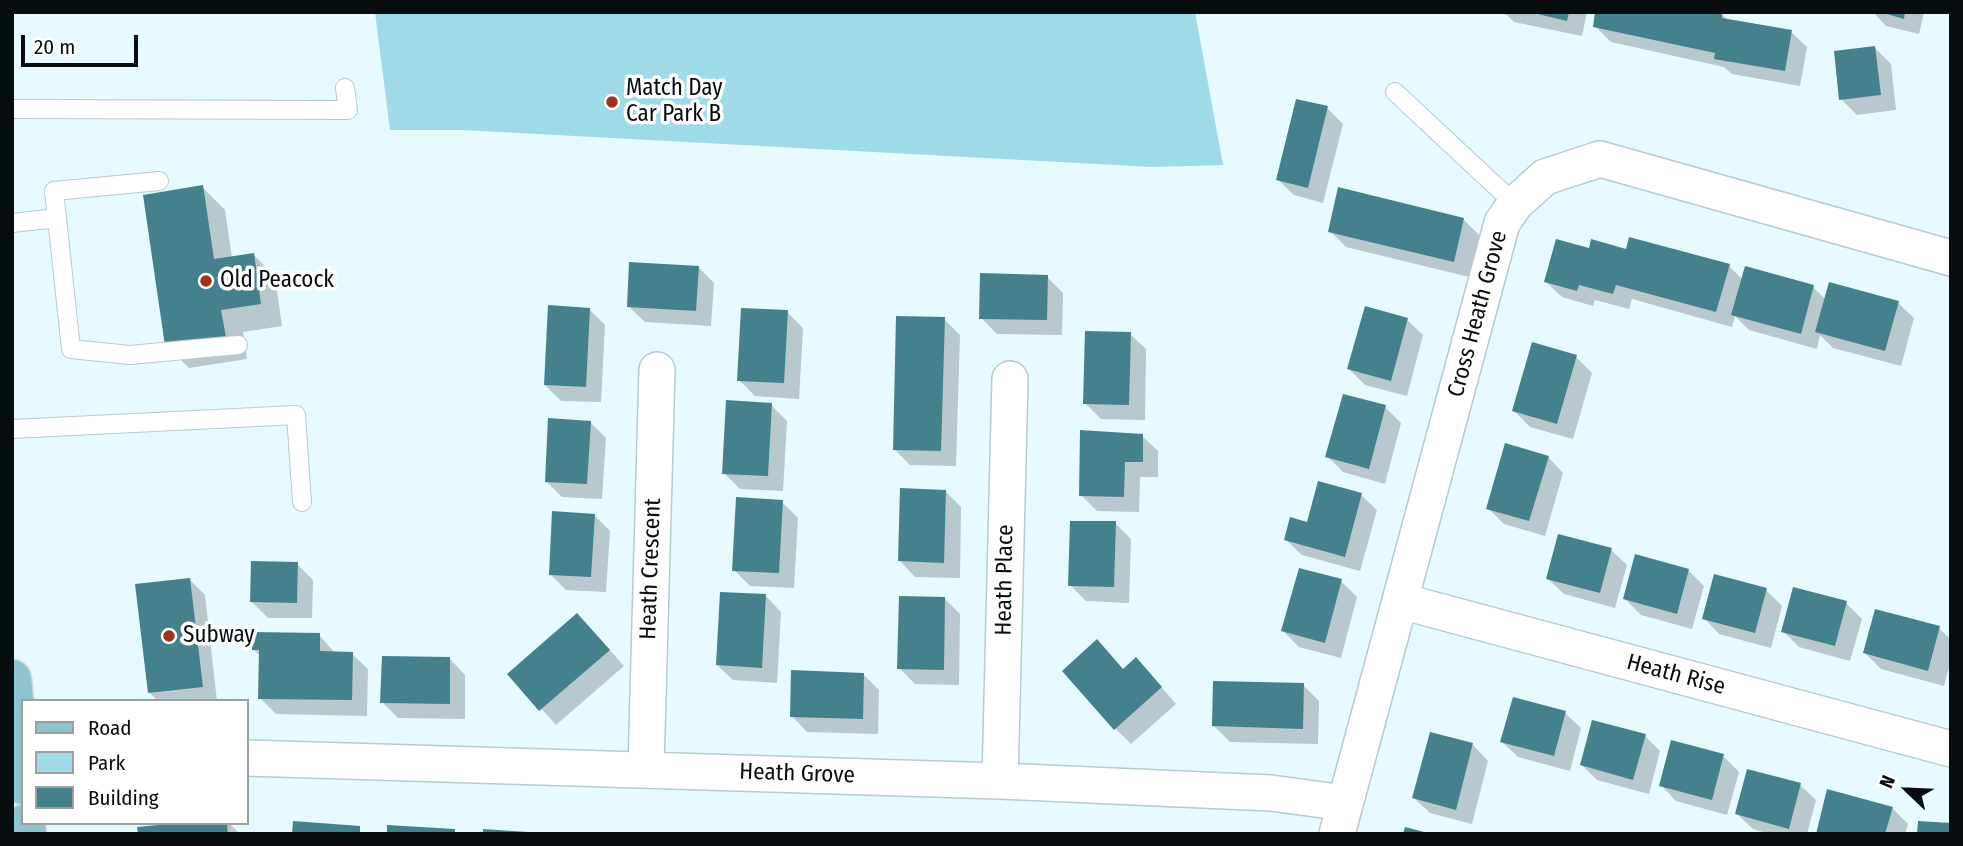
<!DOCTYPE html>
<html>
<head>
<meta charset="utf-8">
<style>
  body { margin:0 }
  #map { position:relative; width:1963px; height:846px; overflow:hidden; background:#e6faff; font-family:"Fira Sans Condensed",sans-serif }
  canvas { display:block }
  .frame { position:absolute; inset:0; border:14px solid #070d0f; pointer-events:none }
  .legend { position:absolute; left:21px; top:699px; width:228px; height:126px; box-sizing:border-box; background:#fff; border:2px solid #9c9e9f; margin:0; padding:9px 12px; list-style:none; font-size:21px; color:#070d0f }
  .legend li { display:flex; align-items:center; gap:14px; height:35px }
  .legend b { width:35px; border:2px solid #9c9e9f }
  .north { position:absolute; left:1872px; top:755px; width:70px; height:70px; -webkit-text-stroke:5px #fff; paint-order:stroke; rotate:293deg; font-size:19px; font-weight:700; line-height:28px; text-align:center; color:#070d0f }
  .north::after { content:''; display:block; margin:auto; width:24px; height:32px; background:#070d0f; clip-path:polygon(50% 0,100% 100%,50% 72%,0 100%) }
  .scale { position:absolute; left:21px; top:35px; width:117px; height:32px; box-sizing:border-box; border:4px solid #070d0f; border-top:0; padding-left:9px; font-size:21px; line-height:24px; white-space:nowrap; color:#070d0f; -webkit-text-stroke:5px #fff; paint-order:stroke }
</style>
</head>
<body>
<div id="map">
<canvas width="1963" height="846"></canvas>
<div class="frame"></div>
<ul class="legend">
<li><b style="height:9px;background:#8dc4d0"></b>Road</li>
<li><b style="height:19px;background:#9edae8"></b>Park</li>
<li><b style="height:19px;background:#45808d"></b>Building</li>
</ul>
<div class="north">N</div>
<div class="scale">20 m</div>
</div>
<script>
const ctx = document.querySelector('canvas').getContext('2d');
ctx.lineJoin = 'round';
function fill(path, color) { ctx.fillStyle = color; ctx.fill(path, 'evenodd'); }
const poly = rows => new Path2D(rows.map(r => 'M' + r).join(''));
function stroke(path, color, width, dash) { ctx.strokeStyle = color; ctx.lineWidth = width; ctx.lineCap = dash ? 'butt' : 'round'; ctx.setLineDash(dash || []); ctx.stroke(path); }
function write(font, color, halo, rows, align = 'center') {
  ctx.font = font + ' "Fira Sans Condensed",sans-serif'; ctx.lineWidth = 7; ctx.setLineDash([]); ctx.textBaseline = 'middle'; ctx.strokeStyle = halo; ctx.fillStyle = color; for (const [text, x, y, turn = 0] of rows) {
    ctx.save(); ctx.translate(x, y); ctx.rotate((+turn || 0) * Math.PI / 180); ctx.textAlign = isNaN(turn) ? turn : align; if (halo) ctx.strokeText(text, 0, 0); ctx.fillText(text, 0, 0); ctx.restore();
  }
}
fill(poly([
  [375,12,1195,12,1223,165,1153,167,463,130,390,130]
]), '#9edae8');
fill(poly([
  [1494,12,1587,12,1582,36,1514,22,1507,15],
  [1873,12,1924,12,1919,34,1886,26],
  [1721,13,1729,21,1791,32,1807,47,1800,86,1732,74,1724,67,1611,42,1595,26],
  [1875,48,1891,64,1896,110,1857,115,1841,99],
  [1327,108,1343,124,1323,203,1294,195,1278,180],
  [202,187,225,210,232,258,253,254,275,277,282,326,243,332,247,359,189,368,166,345],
  [1463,219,1479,235,1469,277,1346,247,1330,231],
  [1590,250,1627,251,1729,266,1743,280,1813,287,1826,300,1898,303,1914,318,1901,366,1833,348,1820,335,1817,349,1749,330,1735,316,1732,327,1632,299,1629,309,1595,300,1593,306,1562,297,1546,282],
  [698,267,714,283,711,326,645,322,629,307],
  [1047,277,1063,293,1062,335,997,334,981,318],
  [589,309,605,325,601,402,561,401,545,385],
  [787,312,803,328,799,399,755,396,739,380],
  [944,319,960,335,956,466,910,465,894,449],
  [1407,320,1423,335,1407,396,1365,385,1349,369],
  [1130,334,1146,349,1145,420,1101,419,1085,403],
  [1576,357,1592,373,1573,439,1530,427,1514,411],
  [771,405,787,421,783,491,740,489,724,473],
  [1385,407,1401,423,1385,484,1343,472,1327,456],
  [590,422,606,438,602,499,562,497,546,481],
  [1142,436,1158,451,1158,477,1140,477,1139,512,1097,511,1081,495],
  [1548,457,1563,473,1545,536,1504,524,1488,508],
  [945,491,961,507,960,578,915,577,900,561],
  [1361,495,1377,510,1360,571,1302,555,1286,540],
  [782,502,798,518,794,588,750,586,734,570],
  [594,515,610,531,606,592,566,590,550,574],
  [1115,523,1131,539,1129,603,1086,601,1070,585],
  [1611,550,1627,565,1615,608,1564,594,1548,579],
  [297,564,313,580,312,618,268,618,252,602],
  [1688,570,1704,586,1692,629,1641,615,1625,599],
  [189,579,205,595,217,701,158,701,150,693],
  [1341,581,1357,597,1341,658,1299,647,1283,631],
  [1766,590,1782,606,1771,648,1719,634,1704,618],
  [766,596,781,612,777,683,733,680,717,665],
  [944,598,960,614,959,685,915,684,899,668],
  [1846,603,1862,619,1850,661,1799,647,1783,631],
  [1939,628,1951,640,1951,660,1944,686,1881,669,1865,653],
  [593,631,624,666,556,725,510,674],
  [319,635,335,653,352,654,368,669,367,716,276,714,260,698,261,657,253,649],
  [450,659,465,675,465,719,398,718,382,702],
  [1124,670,1151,675,1176,704,1131,744,1115,728],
  [863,674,879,690,878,734,807,732,792,716],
  [1303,685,1319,701,1318,744,1230,742,1214,726],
  [1565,713,1581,728,1570,771,1518,757,1502,742],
  [1431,734,1473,745,1488,761,1472,824,1430,813,1414,798],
  [1645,736,1660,751,1649,794,1597,780,1582,765],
  [1723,756,1739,772,1727,815,1676,801,1661,785],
  [1800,785,1816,800,1807,834,1769,834,1753,829,1737,814],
  [1892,808,1908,824,1905,834,1818,834],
  [198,823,229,823,240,834,140,834]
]), '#0003');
fill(poly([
  [1529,12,1569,12,1567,21],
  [1595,12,1722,12,1722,18,1792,30,1785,71,1714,59,1715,53,1593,27],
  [1880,12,1905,12,1904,19],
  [1875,46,1881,95,1839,100,1834,51],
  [1296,99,1328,106,1308,188,1276,180],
  [203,185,214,259,254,253,261,304,221,310,226,337,165,346,143,195],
  [1338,187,1464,218,1454,262,1328,232],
  [1629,237,1730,264,1716,312,1616,285,1613,294,1579,285,1577,291,1544,282,1556,239,1589,248,1591,239,1626,249],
  [629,262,699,266,696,311,627,307],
  [1745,266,1814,285,1801,334,1731,315],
  [980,273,1048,275,1047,320,979,319],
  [1829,282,1899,301,1885,351,1815,332],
  [548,305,590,308,586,387,544,385],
  [1365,306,1408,318,1391,381,1347,369],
  [741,308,788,310,784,383,737,381],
  [896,316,945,317,941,451,893,450],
  [1085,331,1131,332,1129,405,1083,404],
  [1532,342,1577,355,1557,424,1512,411],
  [1343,394,1386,405,1369,469,1325,457],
  [726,400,772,403,768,476,722,474],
  [548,418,591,421,587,484,545,482],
  [1080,430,1143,434,1143,462,1125,462,1124,497,1079,496],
  [1505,443,1549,456,1529,521,1486,509],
  [1318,481,1362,493,1345,557,1284,540,1290,517,1307,522],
  [900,488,946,490,944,563,898,561],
  [736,497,783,500,779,573,732,571],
  [552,511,595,514,591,577,549,575],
  [1070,521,1116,521,1114,587,1068,586],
  [1558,534,1612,548,1600,593,1546,579],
  [1635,554,1689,569,1677,614,1623,599],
  [251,561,298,562,297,603,250,602],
  [1299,568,1342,579,1325,643,1281,631],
  [1714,574,1767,588,1755,633,1702,619],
  [190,578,203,687,148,693,135,584],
  [1793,587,1847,601,1835,646,1781,632],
  [720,592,766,594,762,668,716,665],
  [899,596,945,597,944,670,897,669],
  [1875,609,1940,626,1928,671,1863,653],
  [577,613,610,650,539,711,507,674],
  [252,632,320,633,320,651,353,652,352,700,258,699,259,650,252,650],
  [1097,639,1123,669,1136,657,1162,687,1114,730,1062,671],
  [382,656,450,657,450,704,380,703],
  [791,670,864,673,863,719,790,717],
  [1213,681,1304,683,1303,729,1212,726],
  [1513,697,1566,711,1554,756,1500,742],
  [1592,720,1646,734,1633,780,1580,765],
  [1430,732,1473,743,1456,810,1412,798],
  [1671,740,1724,754,1712,800,1659,786],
  [1747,769,1801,783,1789,829,1735,814],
  [1827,789,1893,807,1885,834,1816,834],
  [293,821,360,826,360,834,292,834],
  [1918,821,1951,823,1951,834,1917,834],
  [179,823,227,823,228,834,138,834,137,827],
  [387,825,455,829,455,834,387,834],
  [1405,827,1428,833,1428,834,1403,834],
  [483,829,528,832,528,834,483,834]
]), '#45808d');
const lane = poly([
  [1395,92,1515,204],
  [14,109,348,110,345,88],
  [57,218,54,191,159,181],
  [12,223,57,218,71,349,130,355,238,345],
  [12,429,296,415,302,502]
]);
const street = poly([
  [1401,601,1951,749],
  [247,758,1000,781,1271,793,1345,803],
  [646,768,657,370],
  [1000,781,1010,379],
  [1337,834,1502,223,1515,204,1545,177,1600,159,1951,258]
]);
const primary = poly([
  [12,679,23,785],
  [26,823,27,834]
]);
stroke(lane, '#b7cacf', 20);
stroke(street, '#b7cacf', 38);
stroke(primary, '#d7d8d9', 41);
stroke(lane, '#fff', 18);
stroke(street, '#fff', 35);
stroke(primary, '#8dc4d0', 38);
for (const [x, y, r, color] of [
  [612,102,7,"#9c341a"],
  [206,281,7,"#9c341a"],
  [169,636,7,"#9c341a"]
]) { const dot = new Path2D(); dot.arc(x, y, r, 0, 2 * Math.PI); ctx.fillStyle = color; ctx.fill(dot); stroke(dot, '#fff', 2.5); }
write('23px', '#070d0f', '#fff', [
  ["Match Day",626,89],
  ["Car Park B",626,115],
  ["Old Peacock",220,281],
  ["Subway",183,636]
], 'left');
write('23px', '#070d0f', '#fff', [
  ["Cross Heath Grove",1478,314,-75],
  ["Heath Crescent",651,569,-88],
  ["Heath Place",1005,580,-89],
  ["Heath Rise",1676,675,15],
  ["Heath Grove",797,774,2]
]);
</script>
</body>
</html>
